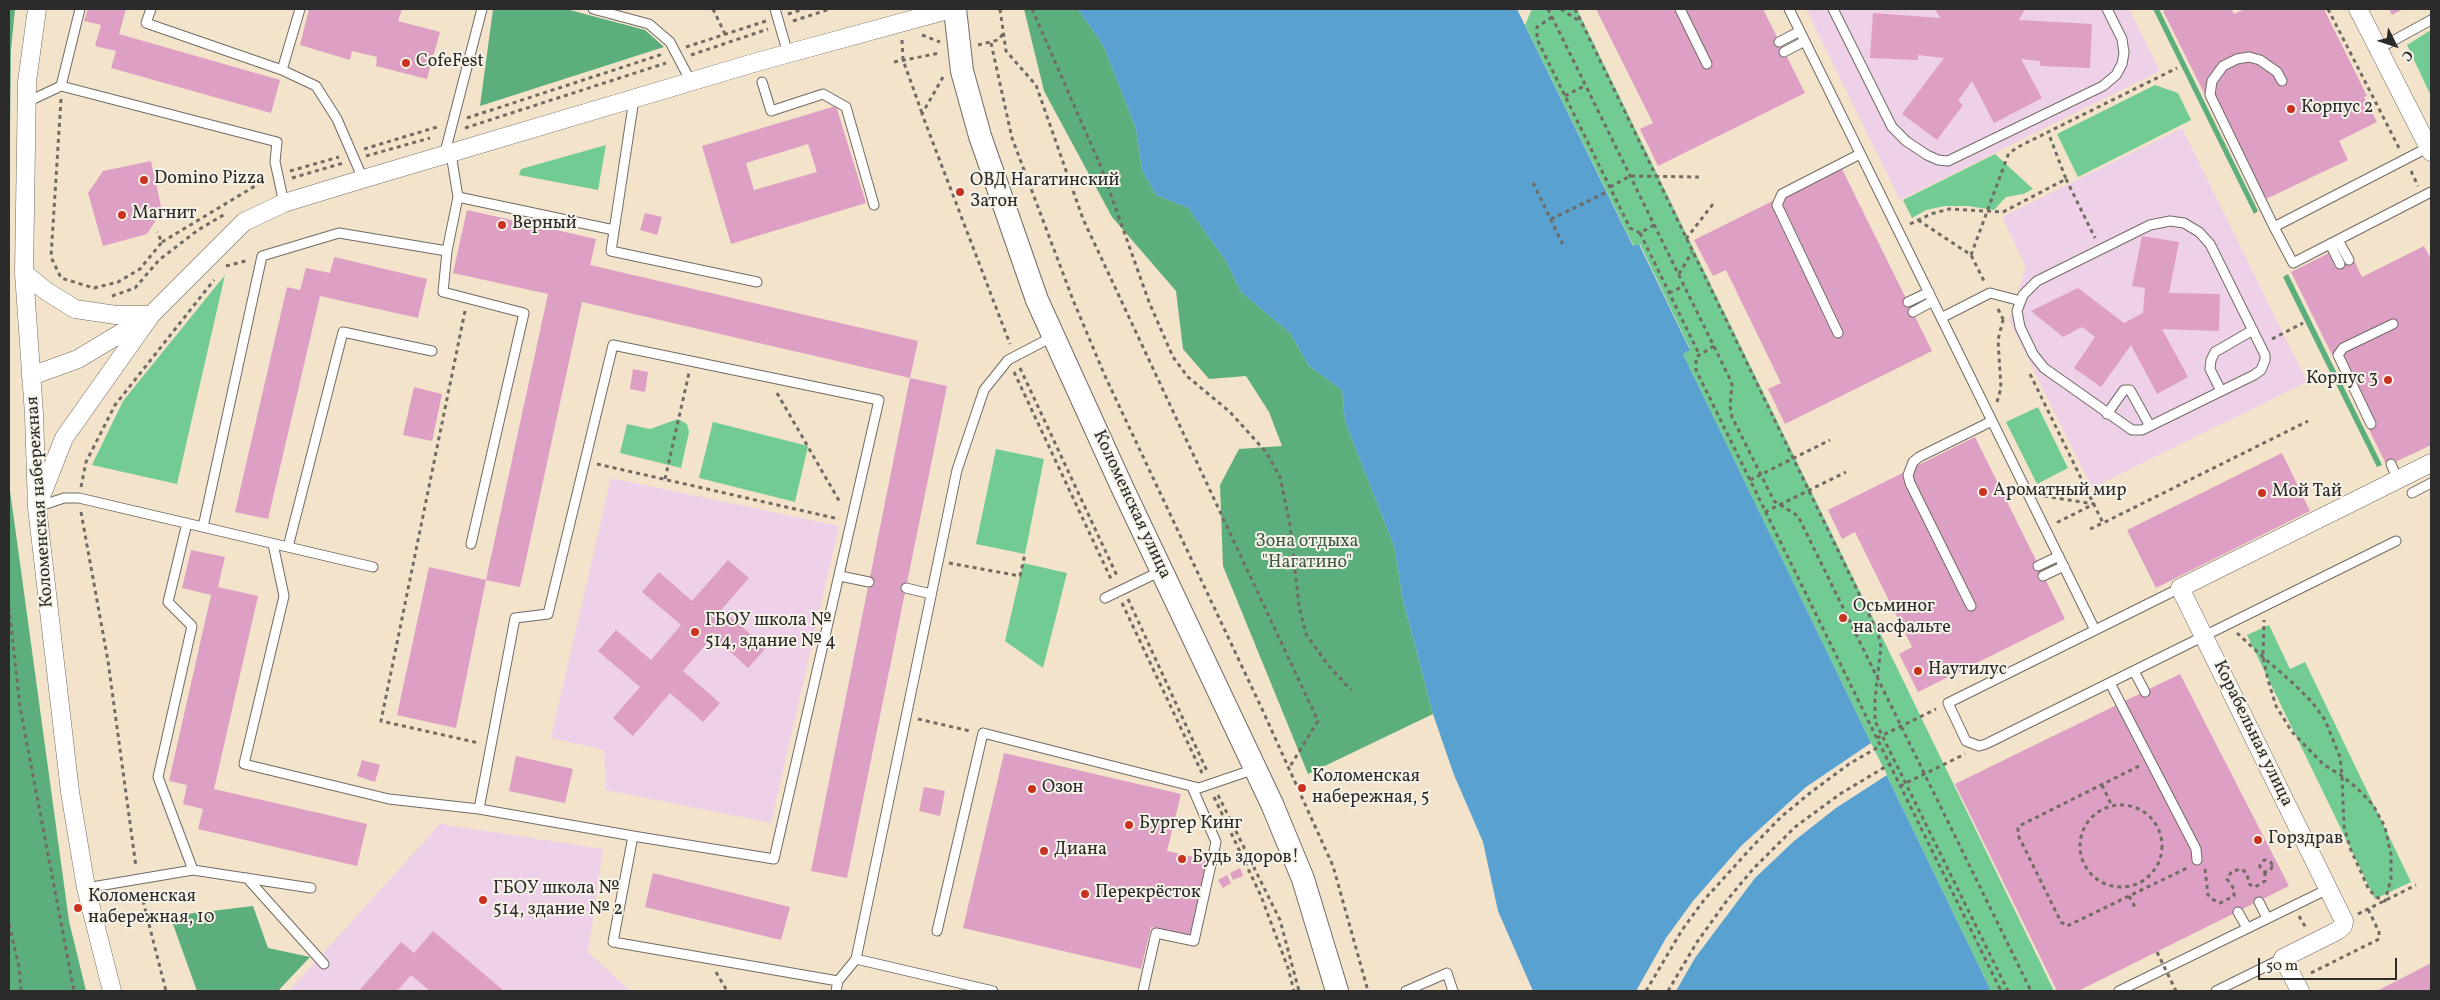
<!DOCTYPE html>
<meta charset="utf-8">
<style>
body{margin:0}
#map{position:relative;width:2440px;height:1000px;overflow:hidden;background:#f3e3cb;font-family:Vollkorn,serif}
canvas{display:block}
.frame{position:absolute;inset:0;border:10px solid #2b2b2b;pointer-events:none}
.north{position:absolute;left:2370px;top:20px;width:50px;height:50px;-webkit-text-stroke:4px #f7f3e8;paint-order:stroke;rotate:131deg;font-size:14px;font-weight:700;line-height:20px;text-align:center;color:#2b2b2b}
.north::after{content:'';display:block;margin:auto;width:18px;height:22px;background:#2b2b2b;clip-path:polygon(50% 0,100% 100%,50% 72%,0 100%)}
.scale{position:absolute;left:2258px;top:958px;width:139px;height:22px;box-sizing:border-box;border:2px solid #2b2b2b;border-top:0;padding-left:6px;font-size:15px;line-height:18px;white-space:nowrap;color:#2b2b2b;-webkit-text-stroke:4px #f7f3e8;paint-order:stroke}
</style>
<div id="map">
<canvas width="2440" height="1000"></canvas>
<div class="frame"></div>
<div class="north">С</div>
<div class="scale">50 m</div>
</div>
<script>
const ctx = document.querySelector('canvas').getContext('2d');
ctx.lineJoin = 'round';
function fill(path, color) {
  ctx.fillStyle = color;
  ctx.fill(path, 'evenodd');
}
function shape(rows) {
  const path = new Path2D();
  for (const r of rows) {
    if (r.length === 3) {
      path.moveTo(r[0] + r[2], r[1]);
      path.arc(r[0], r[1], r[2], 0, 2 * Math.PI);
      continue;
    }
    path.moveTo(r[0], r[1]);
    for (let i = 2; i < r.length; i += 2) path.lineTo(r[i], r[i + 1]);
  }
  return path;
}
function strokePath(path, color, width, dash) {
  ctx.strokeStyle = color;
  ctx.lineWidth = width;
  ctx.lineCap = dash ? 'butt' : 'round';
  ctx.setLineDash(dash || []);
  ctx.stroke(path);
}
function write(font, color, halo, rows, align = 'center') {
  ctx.font = font + ' Vollkorn,serif';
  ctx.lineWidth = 4;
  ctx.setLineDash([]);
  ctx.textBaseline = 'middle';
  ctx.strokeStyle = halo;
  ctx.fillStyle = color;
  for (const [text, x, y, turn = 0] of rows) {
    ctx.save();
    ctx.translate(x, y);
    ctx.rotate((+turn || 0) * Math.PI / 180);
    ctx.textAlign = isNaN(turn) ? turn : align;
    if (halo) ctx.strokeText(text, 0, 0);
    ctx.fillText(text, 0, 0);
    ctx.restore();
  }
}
fill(shape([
 [1806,9,2129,9,2160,71,1900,200],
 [2182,128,2307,382,2092,488,2009,320,2026,267,2002,217],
 [611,478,839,526,771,823,606,790,604,750,551,738],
 [440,824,603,849,588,952,630,991,289,991]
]), '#eed0e8');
fill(shape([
 [1532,9,1577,9,2054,991,1991,991,1683,354,1690,349,1640,244,1634,247,1525,25],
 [2431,30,2431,96,2407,45],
 [2155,85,2178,93,2191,120,2078,177,2057,134],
 [606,145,598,190,519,175,521,169],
 [1995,154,2033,189,2023,194,2006,197,1994,210,1968,206,1945,206,1926,210,1912,218,1903,200],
 [225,275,177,484,92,465,123,401],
 [2038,407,2068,468,2037,484,2006,422],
 [678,419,687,424,689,432,681,468,620,453,627,424,650,429],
 [713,422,808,446,795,502,699,478],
 [996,449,1044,459,1025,554,976,544],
 [1023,563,1067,573,1043,668,1005,641],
 [2269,625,2290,669,2305,662,2411,882,2375,899,2247,635]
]), '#71cb92');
fill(shape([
 [9,9,15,9,11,50,9,216],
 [493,9,566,9,645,30,664,47,480,106],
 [1024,9,1078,9,1104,47,1136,129,1142,170,1156,195,1188,208,1226,261,1241,292,1290,333,1309,366,1342,390,1345,422,1394,546,1403,600,1433,714,1308,774,1223,566,1220,485,1239,449,1282,446,1269,412,1246,376,1209,379,1183,349,1176,291,1112,217,1044,91],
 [2153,9,2159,9,2258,211,2254,214],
 [2288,274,2382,465,2377,467,2283,277],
 [9,483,69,921,86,991,9,991],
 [253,906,268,948,310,957,278,991,197,991,170,916]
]), '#5caf7c');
fill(shape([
 [1078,9,1517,9,1633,246,1639,244,1690,350,1683,354,1991,991,1533,991,1498,911,1483,842,1454,775,1433,714,1403,600,1394,546,1345,422,1342,390,1309,366,1290,333,1241,292,1226,261,1188,208,1156,195,1142,170,1136,129,1104,47]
]), '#59a1d0');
fill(shape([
 [1871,743,1887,775,1836,808,1794,841,1755,878,1695,958,1676,991,1636,991,1666,938,1693,901,1741,846,1806,787]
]), '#f3e3cb');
fill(shape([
 [88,9,126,9,119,34,280,80,271,113,111,68,116,51,95,46,101,25,84,21],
 [309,9,402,9,398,21,440,32,427,79,376,66,377,57,352,51,350,60,300,45],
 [1596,9,1763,9,1805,93,1658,166,1640,129,1653,123],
 [1935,9,2025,9,2019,20,2092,24,2090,68,2040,66,2040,61,2021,59,2042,98,1994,123,1972,81,1958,101,1963,105,1937,140,1902,114,1944,58,1918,55,1918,60,1870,58,1873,13,1940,18],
 [2168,9,2231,9,2234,14,2245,9,2324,9,2367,96,2364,97,2377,122,2339,141,2348,160,2266,199,2260,187,2253,191,2163,11],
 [2389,9,2403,9,2392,15],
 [836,106,866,203,731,244,702,146],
 [808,144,817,172,754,190,746,163],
 [151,161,162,211,147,234,103,246,88,193,103,171],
 [1841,167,1932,351,1785,424,1768,389,1781,383,1726,270,1713,276,1694,240],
 [467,210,596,239,590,265,918,341,910,378,947,386,847,878,811,871,910,378,582,302,520,587,486,580,548,294,453,273],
 [645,213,662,217,657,235,640,230],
 [2142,236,2179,242,2169,293,2220,294,2219,331,2162,329,2188,377,2157,394,2131,345,2101,387,2074,368,2095,337,2082,327,2063,337,2031,311,2078,288,2124,323,2143,313,2145,288,2132,286],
 [2424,246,2431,259,2431,445,2387,466,2291,272,2329,253,2335,267,2353,258,2362,277],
 [334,257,427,279,418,318,320,296,268,519,235,512,287,287,300,290,306,268,330,273],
 [633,369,648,372,645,392,630,389],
 [414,387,442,394,432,441,403,435],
 [1975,437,2065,619,1918,692,1899,654,1912,647,1855,532,1842,539,1828,510],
 [2282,453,2310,511,2156,588,2127,530],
 [191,550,225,557,218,587,258,596,214,789,367,824,357,866,198,829,203,809,183,804,187,785,169,781,211,595,182,588],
 [728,560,749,578,722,609,766,648,748,668,713,636,683,671,720,703,703,722,670,693,633,736,613,718,640,687,598,651,616,630,651,660,681,625,642,592,659,572,692,601],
 [429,567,486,580,456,728,397,715],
 [2180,674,2289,886,2078,991,2057,991,1955,784],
 [1004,753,1181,794,1167,851,1207,860,1190,936,1151,927,1141,969,963,928],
 [516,756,573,769,565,803,509,791],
 [362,760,380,765,375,782,357,776],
 [924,787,945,791,940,816,919,811],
 [1240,868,1243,876,1233,880,1230,873],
 [653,873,790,907,781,940,645,907],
 [1227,875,1231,883,1223,888,1218,880],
 [433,931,504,991,430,991,411,975,397,991,359,991,401,942,414,953],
 [2431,963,2431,991,2377,991]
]), '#de9fc5');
const service = shape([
 [151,9,146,23,282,70,316,86,337,119,363,179],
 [593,9,649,24,670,42,691,82],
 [775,9,788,54],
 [1680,9,1707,64],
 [1789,9,2095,630],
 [1833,9,1892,127,1906,141,1927,155,1938,160,1948,161,2103,86,2116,75,2122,64,2124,53,2122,39,2107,9],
 [1779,42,1800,31],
 [2378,49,2431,20],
 [1784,52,1805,41],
 [282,70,300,9],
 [762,82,771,111,823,94,846,107,874,205],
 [61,86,80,9],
 [634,99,611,251,757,282],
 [27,102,61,86,277,142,275,162,284,203],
 [2429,147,2274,227,2293,263,2431,192],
 [451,154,458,197,447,251,443,292,524,313,471,544],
 [444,156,482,9],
 [458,197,614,230],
 [2170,221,2184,223,2199,232,2210,244,2265,355,2265,360,2261,370,2254,375,2142,430,2132,430,2044,368,2033,354,2020,327,2017,311,2023,295,2037,281,2150,225,2170,221],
 [2274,227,2210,95,2212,81,2223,66,2237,59,2249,57,2260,60,2277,72,2282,81],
 [2338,240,2349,260],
 [2330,244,2340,264],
 [1908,302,1929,292],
 [1913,312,1933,301],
 [1941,318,1990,293,2021,301],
 [1838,333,1777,205,1782,194,1860,154],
 [2221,391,2210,369,2211,360,2215,352,2253,330],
 [2107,414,2124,390,2130,390,2150,426],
 [2371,424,2338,355,2343,348,2393,324],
 [2391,464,2398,480],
 [2412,493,2431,483],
 [37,507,64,498,79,498,373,567],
 [203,527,262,256,339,233,447,251],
 [273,544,284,596,244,764,389,799,479,809,633,836,613,942,838,981],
 [288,547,343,332,432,351],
 [2038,566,2059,556],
 [840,576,869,582],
 [2043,576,2064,566],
 [906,588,931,594],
 [2180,588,1948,703,1966,741,1979,746,1986,744,2396,541],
 [1105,598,1161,571],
 [1971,606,1910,483,1908,475,1913,462,1919,457,1992,421],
 [2134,671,2145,692],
 [2110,683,2196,849,2197,860],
 [479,809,515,618,548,614,613,345,879,400,774,859,633,836],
 [193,870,311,888],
 [247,878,324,964],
 [86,888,193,870,158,777,192,626,168,602,187,523],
 [2259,902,2267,918],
 [2238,912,2247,928],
 [937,931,983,733,1199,788,1255,769],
 [856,959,993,991],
 [836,991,838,981,856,959,957,470,984,390,1008,360,1052,337],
 [1143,991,1156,933,1194,941,1216,842,1192,787],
 [1406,991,1447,973,1453,991],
 [2119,991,2328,889],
 [2216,991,2283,958]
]);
const minor = shape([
 [37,9,27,82,24,273,34,414,37,507,70,792,86,888,112,991],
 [2358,9,2431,152],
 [24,273,46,291,75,309,116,315,151,315],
 [31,376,78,359,146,318],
 [37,507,64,438,151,315,244,222,284,203,363,179,757,62,951,9],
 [2300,991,2283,958,2337,931,2343,926,2344,921,2180,588,2431,463]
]);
const tertiary = shape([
 [955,9,962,71,980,136,1037,300,1122,487,1272,804,1303,879,1337,991]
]);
strokePath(service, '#716b63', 11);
strokePath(minor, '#716b63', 19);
strokePath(tertiary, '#716b63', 24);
strokePath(shape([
 [713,9,725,34],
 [1000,9,1006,51,1036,85,1083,219,1318,721,1289,768],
 [1032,9,1101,167,1149,302,1173,357,1188,377,1230,412,1266,452,1280,477,1290,525,1299,606,1306,634,1328,665,1351,690],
 [1548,9,1729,377,1732,385,1730,406,1732,417,1774,501,1798,516,2031,991],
 [1561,9,1579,21],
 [1575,9,1878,633,1881,647,1875,699,1875,721,2008,991],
 [2328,9,2399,148],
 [788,14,804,9],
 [1552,17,1537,27,1537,39,1630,228,1640,233,1654,225],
 [793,21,830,9],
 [922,35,940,42],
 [902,40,903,60,922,113],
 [991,43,1012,138,1073,300,1105,376,1262,709,1333,866,1368,991],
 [978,45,998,40,1003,34],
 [686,47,766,21],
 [691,55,768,29],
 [894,62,940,53],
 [943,77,922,114,1010,344],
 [1565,96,1586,85],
 [61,99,51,257,61,278,94,288,118,282,140,269,162,242,157,232],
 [467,118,663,54],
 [465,128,666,63],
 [364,149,437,127],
 [366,156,430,138],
 [290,171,339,157],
 [2411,171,2418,186],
 [292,178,343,163],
 [2066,179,2095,238],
 [1533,183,1563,245],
 [1610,187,1630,176,1699,177],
 [1551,219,1607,192],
 [1918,220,1971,255,1985,283],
 [1910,224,1931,214,1949,209,2003,212,2066,179,2048,132,2177,68],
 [1640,233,1699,354],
 [1686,239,1713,204],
 [162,242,265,180],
 [1971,255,2008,155,2016,148,2048,132],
 [226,266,249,260],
 [1679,274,1692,252],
 [1669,293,1684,286],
 [112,296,135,288,159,260,198,230,225,214],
 [1998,309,2004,321],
 [465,311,381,721,479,743],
 [2272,339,2303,323],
 [1714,346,1696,357,1696,370,2001,991],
 [1020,368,1118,578],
 [1014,372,1112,581],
 [2030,374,2103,523,2308,421],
 [777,393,841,504],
 [1997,402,2001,388,1998,340,2003,320],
 [597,464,839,519],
 [665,479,689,373],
 [1750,480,1830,440],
 [81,487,86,462,115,405,214,280],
 [2044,496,2094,504,2056,523],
 [81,512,108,661,136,867],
 [1765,512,1846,472],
 [2090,529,2103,523],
 [949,563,1020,576,1025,554],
 [1128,599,1207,771],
 [1122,603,1202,773],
 [9,607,20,707,74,991],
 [2237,633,2263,657,2295,685,2312,702,2325,720,2340,757,2342,776,2344,826,2350,848,2369,890,2378,898,2385,901,2391,879,2391,855,2385,827,2373,805,2357,788,2342,776,2323,764,2292,732,2276,706,2268,680,2263,657,2264,620],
 [918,719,970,731],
 [1877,738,1936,709],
 [2139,766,2021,825,2018,828,2018,835,2061,922,2067,926,2187,868],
 [2102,785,2112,806],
 [1900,786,1965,754],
 [1218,795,1280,920,1299,991],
 [1214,797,1261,896,1288,968,1294,991],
 [2121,846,41],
 [2266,866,6],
 [2205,869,2208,895,2212,899,2220,903,2234,896,2234,889,2227,879,2232,871,2242,869,2247,874,2249,884,2255,887,2265,881,2265,872],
 [141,893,166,991],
 [2129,896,2136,909],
 [2358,914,2416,885],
 [2299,916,2306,928],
 [9,924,19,967,21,991],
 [716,972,727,991],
 [2311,973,2379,939,2379,932,2368,909],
 [1646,991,1682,930,1704,900,1752,847,1781,817,1810,793,1849,764,1880,746],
 [1668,991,1697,942,1728,899,1753,869,1795,827,1840,794,1895,761]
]), '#716b63', 3, [4, 4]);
strokePath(service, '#fff', 9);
strokePath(minor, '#fff', 18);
strokePath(tertiary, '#fff', 22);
strokePath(shape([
 [2157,952,2176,991]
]), '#716b63', 3, [4, 4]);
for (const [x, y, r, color] of [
 [406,63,5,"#c8321e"],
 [2291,109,5,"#c8321e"],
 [144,180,5,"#c8321e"],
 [960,192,5,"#c8321e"],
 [122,215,5,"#c8321e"],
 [502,225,5,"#c8321e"],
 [2388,380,5,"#c8321e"],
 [1983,492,5,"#c8321e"],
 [2262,493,5,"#c8321e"],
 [1843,618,5,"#c8321e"],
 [695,632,5,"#c8321e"],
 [1918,671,5,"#c8321e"],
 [1302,788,5,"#c8321e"],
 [1032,789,5,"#c8321e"],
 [1129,825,5,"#c8321e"],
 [2258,840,5,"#c8321e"],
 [1044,851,5,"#c8321e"],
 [1182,859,5,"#c8321e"],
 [1085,894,5,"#c8321e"],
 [483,900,5,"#c8321e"],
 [78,908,5,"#c8321e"]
]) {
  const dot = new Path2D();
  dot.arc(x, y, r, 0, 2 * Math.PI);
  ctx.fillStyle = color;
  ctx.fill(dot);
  strokePath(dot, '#f7f3e8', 2);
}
write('18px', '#2b2b2b', '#f7f3e8', [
 ["CofeFest",416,63],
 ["Корпус 2",2301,109],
 ["Domino Pizza",154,180],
 ["ОВД Нагатинский",970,182],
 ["Затон",970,203],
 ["Магнит",132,215],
 ["Верный",512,225],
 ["Корпус 3",2378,380,"right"],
 ["Ароматный мир",1993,492],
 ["Мой Тай",2272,493],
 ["Осьминог",1853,608],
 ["на асфальте",1853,629],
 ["ГБОУ школа №",705,622],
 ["514, здание № 4",705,643],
 ["Наутилус",1928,671],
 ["Коломенская",1312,778],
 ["набережная, 5",1312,799],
 ["Озон",1042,789],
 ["Бургер Кинг",1139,825],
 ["Горздрав",2268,840],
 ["Диана",1054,851],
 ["Будь здоров!",1192,859],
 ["ГБОУ школа №",493,890],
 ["514, здание № 2",493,911],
 ["Перекрёсток",1095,894],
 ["Коломенская",88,898],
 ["набережная, 10",88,919]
], 'left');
write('18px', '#2b2b2b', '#f7f3e8', [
 ["Коломенская набережная",41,502,-94],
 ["Коломенская улица",1131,505,65],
 ["Корабельная улица",2252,734,64]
]);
write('18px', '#405b4a', '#f7f3e8', [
 ["Зона отдыха",1307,543],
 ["\"Нагатино\"",1307,564]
]);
</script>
